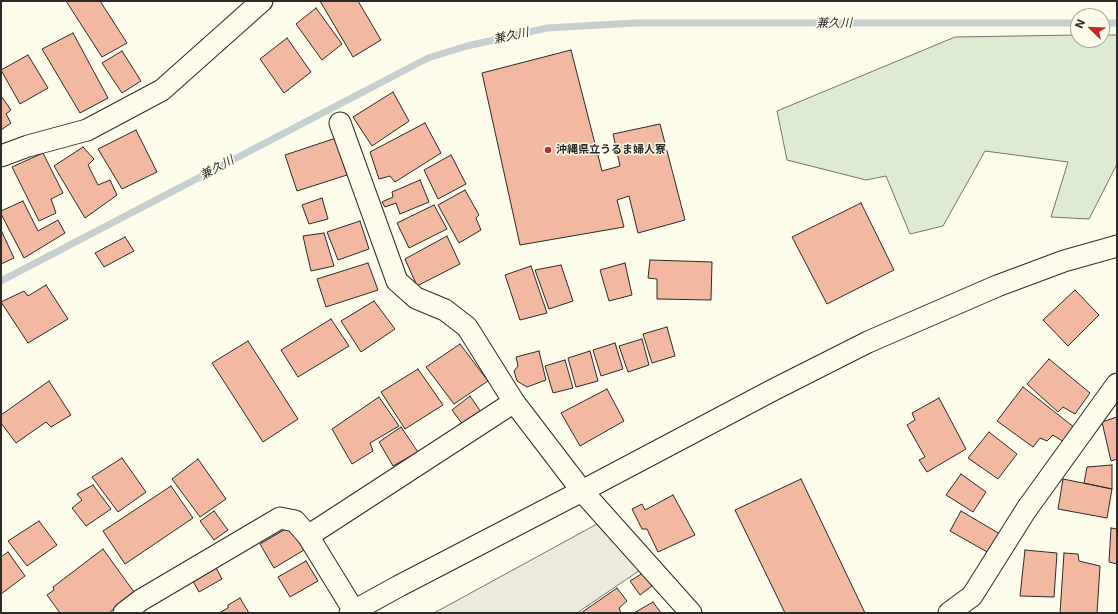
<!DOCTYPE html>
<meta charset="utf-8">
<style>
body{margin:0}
#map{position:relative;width:1118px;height:614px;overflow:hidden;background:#fdfbea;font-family:Inter,sans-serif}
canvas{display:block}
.frame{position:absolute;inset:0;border:2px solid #2b2b2b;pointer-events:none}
.north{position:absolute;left:1070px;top:8px;width:40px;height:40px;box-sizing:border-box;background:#fdfbea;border:1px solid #a9a89e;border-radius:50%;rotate:293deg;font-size:11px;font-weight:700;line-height:16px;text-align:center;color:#2b2b2b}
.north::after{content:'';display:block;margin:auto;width:14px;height:18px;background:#c62828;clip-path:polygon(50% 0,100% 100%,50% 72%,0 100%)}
</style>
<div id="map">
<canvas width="1118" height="614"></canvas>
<div class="frame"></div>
<div class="north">N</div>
</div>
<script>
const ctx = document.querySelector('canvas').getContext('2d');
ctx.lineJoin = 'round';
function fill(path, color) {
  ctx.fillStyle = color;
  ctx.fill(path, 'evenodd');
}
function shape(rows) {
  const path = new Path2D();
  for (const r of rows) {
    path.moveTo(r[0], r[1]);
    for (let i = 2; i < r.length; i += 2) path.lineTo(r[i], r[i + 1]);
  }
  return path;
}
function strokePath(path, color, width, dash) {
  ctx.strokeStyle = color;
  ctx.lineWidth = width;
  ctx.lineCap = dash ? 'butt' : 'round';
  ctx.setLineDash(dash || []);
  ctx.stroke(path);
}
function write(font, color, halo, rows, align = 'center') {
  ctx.font = font + ' Inter,"Noto Sans JP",sans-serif';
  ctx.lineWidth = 3;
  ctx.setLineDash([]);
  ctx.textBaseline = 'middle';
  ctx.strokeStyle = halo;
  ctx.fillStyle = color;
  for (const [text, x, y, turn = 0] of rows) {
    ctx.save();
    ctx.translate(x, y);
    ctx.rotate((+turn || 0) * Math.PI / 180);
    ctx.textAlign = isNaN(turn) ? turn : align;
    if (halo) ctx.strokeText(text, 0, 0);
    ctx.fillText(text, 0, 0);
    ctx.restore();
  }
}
const green = shape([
 [1078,35,1078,40,1102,40,1102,35,1117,35,1117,164,1089,219,1051,217,1068,162,985,151,943,226,910,234,886,176,866,180,787,160,777,111,955,37,1078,35]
]);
fill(green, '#deebd1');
strokePath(green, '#74746e', 1);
const parking = shape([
 [597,524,640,570,577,613,434,613,597,524]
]);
fill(parking, '#eceadb');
strokePath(parking, '#74746e', 1);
strokePath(shape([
 [1102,23,1117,23],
 [1,281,428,58,467,46,547,28,635,23,1078,23]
]), '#c7d0d0', 7);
const building = shape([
 [66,1,100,1,127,43,102,57,66,1],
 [320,1,358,1,381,40,353,57,320,1],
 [316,8,342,44,322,60,296,24,316,8],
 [73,33,108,98,80,113,42,49,73,33],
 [287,38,311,72,284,93,260,59,287,38],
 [571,50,602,171,620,166,613,134,660,124,685,220,638,233,629,196,617,200,624,227,520,245,482,73,571,50],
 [122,51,141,81,122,93,102,63,122,51],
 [28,55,48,88,20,104,1,70,28,55],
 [393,92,409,121,372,146,353,117,393,92],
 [1,96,11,110,6,114,11,123,1,130,1,96],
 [425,123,441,153,395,182,390,176,379,179,370,152,425,123],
 [136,130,157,172,122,189,98,149,136,130],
 [336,138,347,175,297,191,285,155,336,138],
 [83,147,94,159,88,165,98,185,110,180,117,195,85,218,54,166,83,147],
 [43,153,63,193,51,199,56,213,39,221,12,167,43,153],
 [451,155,466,184,438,199,424,170,451,155],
 [420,180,429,202,400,214,396,203,385,207,382,202,393,197,392,192,420,180],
 [465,190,479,215,476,218,481,230,459,243,438,205,465,190],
 [322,198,328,219,309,224,302,205,322,198],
 [23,201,38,231,58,220,65,233,24,258,1,214,1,211,23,201],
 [861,203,894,270,827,304,792,237,861,203],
 [434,205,447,229,409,248,397,223,434,205],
 [360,221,369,249,338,260,327,232,360,221],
 [1,230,14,258,1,264,1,230],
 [324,233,334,266,311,271,303,236,324,233],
 [447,236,460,264,417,286,405,259,447,236],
 [125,237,134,251,104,267,95,253,125,237],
 [650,260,712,262,711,300,657,299,657,279,648,278,650,260],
 [368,263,378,290,326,307,317,279,368,263],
 [625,263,632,295,609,301,600,270,625,263],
 [561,265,573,301,549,309,535,270,561,265],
 [531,266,547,313,520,320,505,275,531,266],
 [46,285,68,319,28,343,1,302,24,291,28,296,46,285],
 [1075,290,1099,315,1068,346,1043,320,1075,290],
 [374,301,395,329,361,352,341,321,374,301],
 [331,319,349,346,298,377,281,350,331,319],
 [667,327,675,356,652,363,643,334,667,327],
 [642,339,649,365,628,372,619,346,642,339],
 [248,341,298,419,263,442,212,363,248,341],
 [615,343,623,369,601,376,593,350,615,343],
 [460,344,488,381,454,404,426,367,460,344],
 [539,351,546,380,527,387,517,381,514,371,518,366,516,357,539,351],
 [590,351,598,381,576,387,568,358,590,351],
 [1049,359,1090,393,1075,414,1063,407,1058,412,1027,384,1049,359],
 [565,360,573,388,553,393,545,366,565,360],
 [418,369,443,405,405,429,381,392,418,369],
 [49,381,71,415,51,427,46,422,16,443,1,423,1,415,49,381],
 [1023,387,1075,428,1064,442,1053,435,1047,441,1040,438,1033,447,997,421,1023,387],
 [607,389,624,421,580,446,561,413,607,389],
 [470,396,481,412,463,425,452,410,470,396],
 [379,397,399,426,370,443,373,451,352,464,332,429,379,397],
 [939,398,966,449,927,472,919,460,925,457,907,425,915,420,912,413,939,398],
 [1117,417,1117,459,1111,461,1102,422,1117,417],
 [401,427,418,452,393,466,379,442,401,427],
 [989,432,1017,454,998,479,968,458,989,432],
 [122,458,146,492,118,512,92,477,122,458],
 [198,459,226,499,200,517,172,479,198,459],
 [1112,465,1112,489,1084,483,1087,467,1112,465],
 [961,474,986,492,973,512,946,495,961,474],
 [801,479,865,613,785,613,735,510,801,479],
 [1063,479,1112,489,1107,518,1058,509,1063,479],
 [93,485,111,509,86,526,72,508,82,500,77,494,93,485],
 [171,486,193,518,125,564,103,531,171,486],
 [673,495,695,535,658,552,647,529,642,529,632,509,642,504,645,510,673,495],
 [214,511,228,530,214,540,200,521,214,511],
 [961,511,1000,534,989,553,950,531,961,511],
 [39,521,57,545,27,566,8,541,39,521],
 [289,527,304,550,274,568,260,544,289,527],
 [1111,528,1117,529,1117,564,1109,562,1111,528],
 [103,549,134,592,109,613,60,613,47,595,54,590,53,587,103,549],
 [1025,550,1057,553,1054,597,1020,596,1025,550],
 [8,552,25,576,1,594,1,557,8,552],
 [1064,553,1078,554,1079,561,1100,566,1097,613,1060,613,1064,553],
 [212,560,222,579,199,592,189,574,212,560],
 [306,561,318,581,290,597,278,577,306,561],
 [643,573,652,586,640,595,630,581,643,573],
 [617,588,627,601,619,608,621,613,581,613,617,588],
 [240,598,249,613,219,613,228,608,228,605,240,598],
 [653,602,661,613,634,613,653,602]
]);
fill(building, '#f2b8a0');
strokePath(building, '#2b2b2b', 1);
const minor = shape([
 [340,123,397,281,416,298,445,310,467,327,514,402,582,491,691,613],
 [1,156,28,146,87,130,162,90,262,1],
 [308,536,514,402],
 [124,613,141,600,280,518,295,521,308,536,354,611],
 [350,613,399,586,582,491,773,390,868,342,997,286,1064,261,1117,246],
 [949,613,972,596,1026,510,1117,384]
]);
strokePath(minor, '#2b2b2b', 23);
strokePath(minor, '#fdfbea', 21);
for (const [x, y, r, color] of [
 [548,150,4,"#c62828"]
]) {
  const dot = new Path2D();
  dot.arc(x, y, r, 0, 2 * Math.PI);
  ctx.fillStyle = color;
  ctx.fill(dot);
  strokePath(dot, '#fdfbea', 1.5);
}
write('bold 11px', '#2b2b2b', '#fdfbea', [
 ["沖縄県立うるま婦人寮",556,150]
], 'left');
write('italic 12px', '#2b2b2b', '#fdfbea', [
 ["兼久川",834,23],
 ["兼久川",511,36,-12],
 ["兼久川",217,168,-28]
]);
</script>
